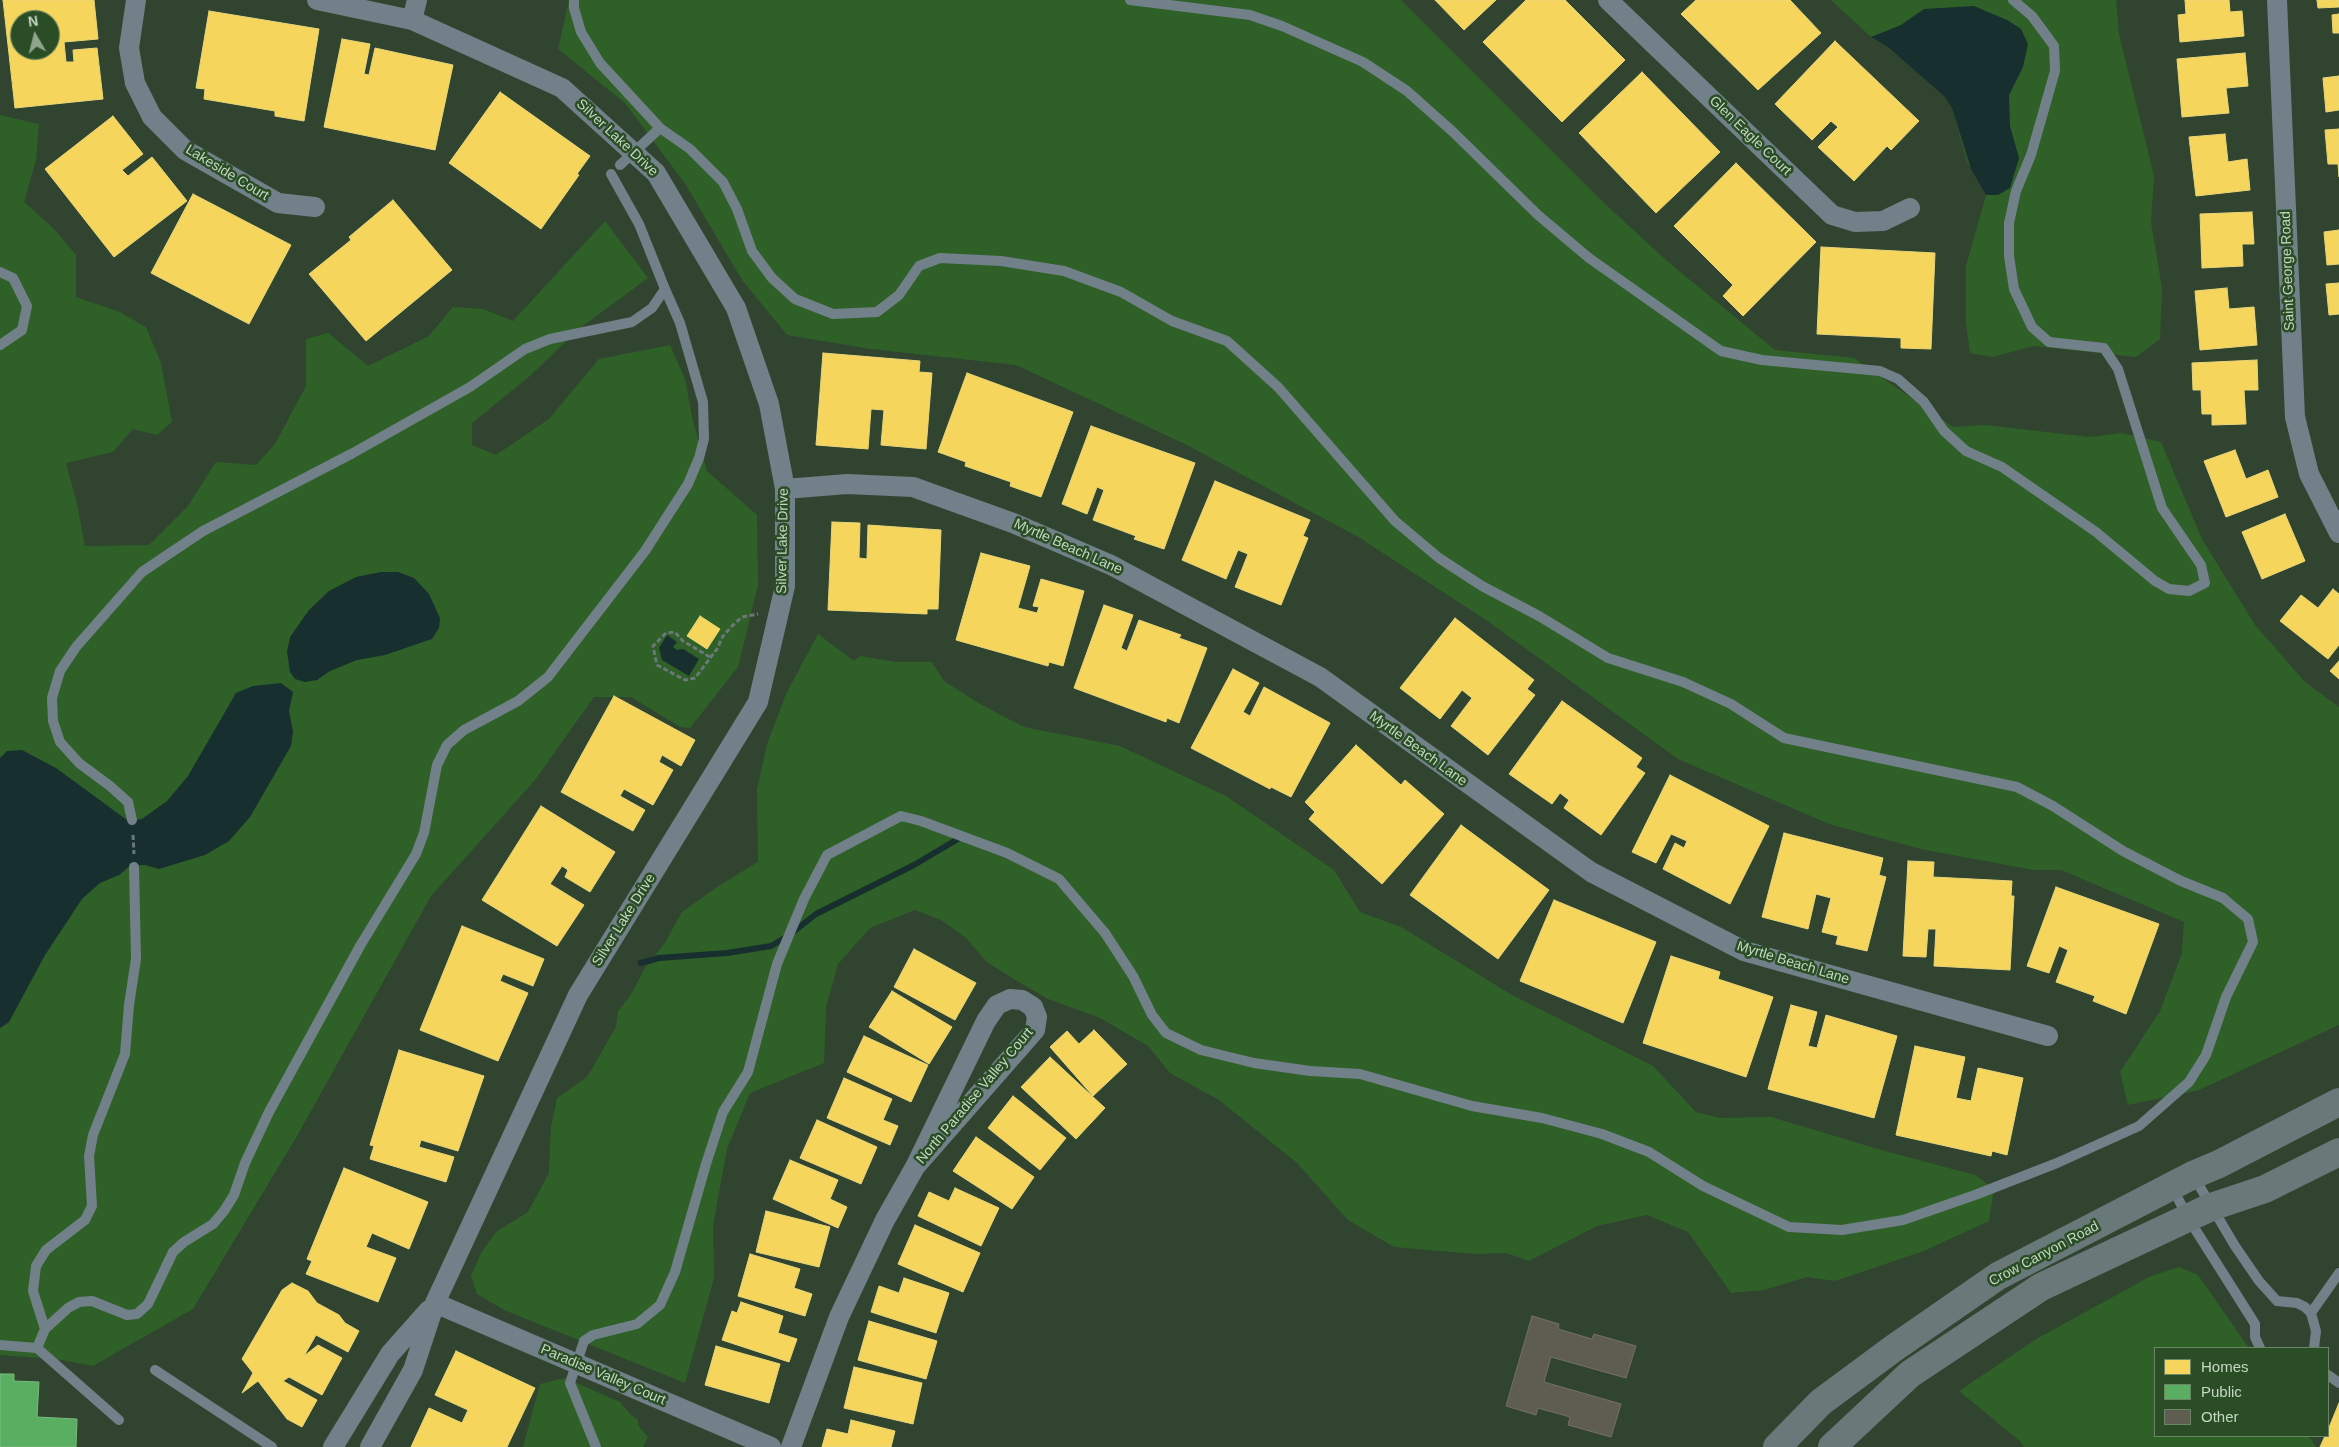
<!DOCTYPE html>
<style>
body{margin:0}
#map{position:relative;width:2339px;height:1447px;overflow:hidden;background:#31442f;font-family:Arial,sans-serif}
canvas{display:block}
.legend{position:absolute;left:2154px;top:1347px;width:175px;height:90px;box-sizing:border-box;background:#2a4d26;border:1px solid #688564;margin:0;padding:6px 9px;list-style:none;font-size:15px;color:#c4d8c1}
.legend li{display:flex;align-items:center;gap:10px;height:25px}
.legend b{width:25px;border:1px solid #688564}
.north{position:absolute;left:10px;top:10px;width:50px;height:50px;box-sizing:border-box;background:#2a4d26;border:1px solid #688564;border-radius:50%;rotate:352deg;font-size:14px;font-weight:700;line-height:20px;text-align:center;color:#c4d8c1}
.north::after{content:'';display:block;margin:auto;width:18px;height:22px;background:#91a48e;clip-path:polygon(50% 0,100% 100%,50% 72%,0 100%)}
</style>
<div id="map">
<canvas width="2339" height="1447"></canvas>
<ul class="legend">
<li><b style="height:14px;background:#f6d55c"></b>Homes</li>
<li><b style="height:14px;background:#5aae61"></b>Public</li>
<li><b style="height:14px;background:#5f5c52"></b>Other</li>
</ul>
<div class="north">N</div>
</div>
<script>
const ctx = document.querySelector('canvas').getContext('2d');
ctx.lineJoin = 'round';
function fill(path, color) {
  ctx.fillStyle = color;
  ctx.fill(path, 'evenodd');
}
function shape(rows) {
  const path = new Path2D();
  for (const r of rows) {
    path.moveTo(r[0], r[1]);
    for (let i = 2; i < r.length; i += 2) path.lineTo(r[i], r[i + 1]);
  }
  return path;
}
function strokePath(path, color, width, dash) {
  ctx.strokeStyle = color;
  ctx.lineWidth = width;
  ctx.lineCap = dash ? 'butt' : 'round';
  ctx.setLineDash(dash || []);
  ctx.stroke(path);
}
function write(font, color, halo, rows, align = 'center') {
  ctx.font = font + ' Arial,sans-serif';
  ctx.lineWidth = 5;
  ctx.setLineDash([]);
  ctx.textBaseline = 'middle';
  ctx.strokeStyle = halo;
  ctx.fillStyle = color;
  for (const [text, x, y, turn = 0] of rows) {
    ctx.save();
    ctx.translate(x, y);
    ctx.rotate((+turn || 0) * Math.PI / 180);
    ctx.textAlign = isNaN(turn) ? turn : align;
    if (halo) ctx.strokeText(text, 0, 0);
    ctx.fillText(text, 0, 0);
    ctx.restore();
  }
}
fill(shape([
 [569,0,1401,0,1605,204,1667,261,1775,350,1854,358,1953,427,1985,425,2090,437,2121,433,2161,442,2202,539,2255,625,2305,682,2339,707,2339,1025,2199,1090,2128,1105,2120,1072,2160,1011,2182,953,2184,922,2061,870,2033,870,1921,849,1829,824,1678,759,1489,622,1360,538,1187,445,1016,365,871,349,787,335,742,280,686,185,625,103,558,49],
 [1831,0,2116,0,2119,34,2154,176,2151,222,2162,288,2160,339,2136,357,2034,346,1992,357,1970,353,1966,323,1966,266,1986,195,1967,161,1952,108,1944,96,1904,60,1888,47,1871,37],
 [0,115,39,124,36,160,24,202,53,228,76,255,76,297,120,312,146,327,161,363,172,422,157,435,133,429,113,452,66,463,77,504,85,546,149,545,188,506,216,462,256,465,275,444,306,386,306,339,328,333,368,366,429,336,453,307,483,309,513,321,605,221,648,278,579,329,530,376,472,423,472,445,496,455,549,419,599,359,670,345,685,379,692,417,707,471,757,515,758,585,738,667,690,728,680,727,631,697,594,697,535,780,431,896,297,1136,193,1309,93,1366,56,1359,0,1355],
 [818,634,854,661,860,656,895,662,932,662,944,681,980,704,1024,727,1120,746,1226,796,1334,870,1360,912,1401,927,1512,995,1653,1066,1696,1112,1720,1118,1771,1117,1885,1151,1975,1175,1994,1189,1989,1221,1924,1251,1835,1281,1807,1277,1764,1290,1731,1293,1688,1232,1647,1215,1597,1226,1529,1261,1506,1253,1476,1254,1394,1247,1348,1220,1297,1163,1219,1100,1170,1073,1148,1046,1100,1018,1048,999,1019,982,988,963,966,938,941,920,915,910,870,928,838,964,826,1007,824,1063,750,1093,727,1149,713,1226,714,1278,685,1383,504,1310,477,1294,471,1276,481,1253,496,1232,528,1212,549,1173,551,1127,557,1098,587,1077,616,1027,618,1011,630,996,645,968,664,944,682,912,717,887,758,862,757,789,767,744,786,694],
 [2179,1267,2198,1275,2249,1348,2155,1348,2155,1436,2308,1436,2316,1447,2024,1447,2021,1442,1959,1391,2038,1338,2151,1276],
 [565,1378,620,1402,631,1415,638,1420,638,1425,648,1437,643,1447,523,1447,540,1384]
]), '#2e6028');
fill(shape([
 [1974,6,2007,20,2021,29,2028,44,2023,67,2009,95,2010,126,2019,158,2010,188,1998,195,1986,195,1971,169,1952,108,1944,96,1888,47,1871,37,1901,25,1924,9],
 [381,572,398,572,414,578,429,594,440,618,439,628,432,639,385,655,357,660,330,671,317,680,305,682,295,679,290,672,287,652,290,637,309,610,329,591,356,577],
 [667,635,677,642,673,647,677,650,683,649,699,659,689,676,662,660,659,648],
 [281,683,293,692,289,711,293,731,291,746,250,817,229,841,205,855,159,869,145,865,130,866,119,875,100,883,82,899,45,955,9,1022,0,1028,0,758,7,751,22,750,56,768,127,820,136,820,142,819,167,801,188,776,236,693,253,686]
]), '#172f2f');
const homes = shape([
 [3,0,94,0,98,39,64,42,66,62,74,62,73,50,97,48,103,99,15,108,3,0],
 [20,20,50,20,50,50,20,50,20,20],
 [1435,0,1496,0,1464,30,1435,0],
 [1526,0,1565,0,1625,60,1562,122,1483,42,1526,0],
 [1696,0,1790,0,1821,33,1758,90,1681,14,1696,0],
 [2185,0,2229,0,2230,12,2242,11,2244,36,2180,42,2178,15,2186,14,2185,0],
 [2317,0,2339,0,2339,7,2318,8,2317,0],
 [209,11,319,29,304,121,275,116,275,111,204,99,205,89,196,88,209,11],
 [2339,14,2339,33,2333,33,2332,15,2339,14],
 [342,39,370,44,364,74,369,75,375,48,453,65,435,150,324,127,342,39],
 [1835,41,1919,121,1891,150,1887,146,1854,181,1818,147,1838,127,1831,121,1812,140,1775,104,1835,41],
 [2245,53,2248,86,2226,88,2229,113,2182,117,2177,59,2245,53],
 [1642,72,1720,152,1656,213,1579,133,1642,72],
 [2339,76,2339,110,2326,112,2323,78,2339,76],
 [500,92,590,156,577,174,579,175,541,229,449,163,500,92],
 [113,116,143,154,122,170,128,176,152,157,187,201,114,257,45,169,113,116],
 [2339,129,2339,177,2338,164,2328,164,2325,130,2339,129],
 [2225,134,2228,162,2247,159,2250,190,2196,196,2189,137,2225,134],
 [1736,163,1816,242,1743,316,1723,296,1733,285,1674,226,1736,163],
 [193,194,291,245,249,324,151,273,193,194],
 [393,200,452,270,366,341,309,274,351,240,349,237,393,200],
 [2252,212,2254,244,2242,244,2243,266,2202,268,2200,214,2252,212],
 [2339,230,2339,264,2327,265,2324,232,2339,230],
 [1821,247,1935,253,1931,349,1901,348,1901,338,1817,334,1821,247],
 [2339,283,2339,314,2329,315,2326,284,2339,283],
 [2227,288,2229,309,2254,307,2257,345,2200,350,2195,291,2227,288],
 [823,353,920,361,919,372,932,373,926,449,881,445,884,410,871,409,868,449,816,445,823,353],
 [2257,360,2258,390,2244,390,2246,424,2212,425,2212,414,2202,414,2201,390,2193,390,2192,363,2257,360],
 [967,373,1073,412,1041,497,1010,486,1011,482,965,466,966,462,938,452,967,373],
 [1091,426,1195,463,1164,549,1134,539,1136,536,1093,520,1104,490,1097,487,1087,514,1062,504,1091,426],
 [2235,450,2246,479,2268,470,2278,497,2226,517,2204,461,2235,450],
 [1215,481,1310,520,1303,536,1308,538,1281,605,1235,587,1248,554,1238,550,1226,579,1182,560,1215,481],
 [2285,514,2305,561,2262,579,2242,532,2285,514],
 [832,522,860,523,859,558,867,559,868,525,941,530,938,609,927,609,927,614,828,610,832,522],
 [981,553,1030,566,1018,608,1037,613,1039,607,1033,606,1041,579,1084,591,1063,666,1049,662,1048,666,956,640,981,553],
 [2333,589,2339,594,2339,645,2328,659,2280,621,2301,595,2318,608,2333,589],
 [1104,605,1133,615,1121,648,1127,651,1139,620,1181,635,1179,638,1207,648,1179,723,1167,718,1166,722,1074,688,1104,605],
 [700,616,720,629,707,649,687,636,700,616],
 [1455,618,1534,680,1527,689,1535,695,1488,755,1451,726,1472,698,1462,690,1440,719,1400,688,1455,618],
 [2339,661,2339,679,2330,671,2339,661],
 [1233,669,1259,683,1243,712,1250,716,1264,687,1330,723,1291,797,1271,787,1270,789,1191,748,1233,669],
 [614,696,695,740,681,766,662,755,659,762,673,770,653,805,624,789,620,796,645,810,633,831,561,792,614,696],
 [1562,701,1642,758,1636,767,1645,773,1601,835,1564,808,1569,800,1560,793,1552,804,1509,774,1562,701],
 [1356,745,1401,785,1405,780,1444,814,1382,884,1309,819,1315,812,1305,802,1356,745],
 [1670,775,1769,826,1730,904,1663,869,1675,843,1684,848,1687,841,1671,834,1656,863,1632,852,1670,775],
 [541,806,615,852,590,892,565,877,568,870,562,866,550,884,584,905,557,946,482,900,541,806],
 [1461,825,1549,890,1498,959,1410,895,1461,825],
 [1784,833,1883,858,1879,875,1886,877,1867,951,1836,944,1838,936,1822,932,1831,898,1816,894,1808,929,1762,917,1784,833],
 [1908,861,1934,862,1933,877,2012,881,2011,896,2014,896,2010,970,1934,966,1936,929,1928,929,1926,957,1903,956,1908,861],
 [2056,887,2159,924,2126,1014,2093,1001,2095,996,2056,982,2068,950,2059,946,2049,973,2027,966,2056,887],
 [1554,900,1656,942,1623,1023,1520,981,1554,900],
 [462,926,544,959,533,986,503,974,500,981,528,993,498,1061,420,1030,462,926],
 [914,949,976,983,955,1020,894,987,914,949],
 [1671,956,1720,972,1718,979,1773,997,1746,1077,1643,1043,1671,956],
 [892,991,952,1027,929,1064,869,1027,892,991],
 [1791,1005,1817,1012,1808,1046,1817,1048,1826,1015,1897,1036,1874,1118,1768,1089,1791,1005],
 [1094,1030,1127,1064,1093,1096,1050,1047,1067,1031,1079,1044,1094,1030],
 [864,1036,928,1065,911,1102,847,1072,864,1036],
 [1915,1046,1965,1057,1956,1098,1971,1101,1978,1068,2023,1078,2007,1155,1992,1151,1991,1156,1896,1135,1915,1046],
 [399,1050,484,1076,458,1151,421,1140,419,1147,454,1157,446,1182,370,1159,374,1146,370,1145,399,1050],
 [1050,1057,1105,1108,1076,1139,1021,1087,1050,1057],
 [844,1078,892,1099,883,1120,898,1126,890,1145,827,1118,844,1078],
 [1013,1096,1066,1138,1040,1170,988,1128,1013,1096],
 [817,1120,877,1147,861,1184,800,1158,817,1120],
 [976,1137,1034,1177,1012,1209,953,1171,976,1137],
 [790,1160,838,1180,830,1199,847,1207,838,1228,773,1199,790,1160],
 [344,1168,428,1202,409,1249,372,1233,366,1247,396,1258,378,1302,306,1274,312,1261,307,1259,344,1168],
 [955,1188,999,1208,981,1246,918,1216,929,1192,949,1201,955,1188],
 [766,1211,830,1227,819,1267,756,1252,766,1211],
 [915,1225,980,1253,963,1292,898,1264,915,1225],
 [750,1254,800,1269,794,1288,812,1294,805,1316,738,1296,750,1254],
 [904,1278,949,1293,936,1333,871,1312,879,1286,899,1293,904,1278],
 [292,1283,308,1291,317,1303,339,1315,345,1323,359,1331,348,1352,316,1335,304,1356,318,1345,342,1358,322,1395,289,1377,283,1381,317,1400,302,1427,287,1419,258,1381,242,1393,253,1373,242,1359,282,1290,292,1283],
 [741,1302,783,1316,778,1333,797,1339,789,1362,722,1340,732,1311,737,1313,741,1302],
 [869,1321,937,1341,926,1379,858,1360,869,1321],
 [716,1346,780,1364,769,1403,705,1385,716,1346],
 [456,1351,535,1388,507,1447,411,1447,429,1408,462,1423,468,1410,435,1395,456,1351],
 [854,1367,922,1383,913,1424,844,1408,854,1367],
 [2339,1403,2339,1447,2320,1447,2325,1436,2328,1436,2328,1430,2339,1403],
 [851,1420,895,1431,891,1447,822,1447,827,1429,848,1434,851,1420]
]);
fill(homes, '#f6d55c');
strokePath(homes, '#e7d67a', 1);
const public = shape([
 [0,1374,14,1374,14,1381,39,1382,37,1417,77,1419,76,1447,0,1447,0,1374]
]);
fill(public, '#5aae61');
strokePath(public, '#7abb7e', 1);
strokePath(shape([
 [641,963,659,958,727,953,771,946,788,936,816,914,914,865,963,836]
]), '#172f2f', 6);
const building = shape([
 [1532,1316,1559,1324,1558,1329,1592,1339,1594,1334,1636,1346,1626,1378,1551,1357,1544,1382,1621,1404,1611,1437,1568,1425,1570,1417,1538,1408,1536,1415,1506,1406,1532,1316]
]);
fill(building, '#5f5c52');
strokePath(building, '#747167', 1);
strokePath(shape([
 [710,657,683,641,675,632,666,633,653,646,657,665,685,680,695,678,717,649,723,636,733,625,742,617,758,614],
 [133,835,134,854]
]), '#6b7878', 3, [5, 2.5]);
strokePath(shape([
 [574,0,574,8,581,32,600,63,660,128,620,165],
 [1130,0,1250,15,1282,26,1363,62,1407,91,1452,131,1538,215,1589,258,1721,351,1762,360,1880,371,1898,379,1924,402,1944,431,1966,451,2002,467,2096,532,2155,581,2169,589,2189,591,2205,583,2201,565,2162,508,2118,369,2104,348,2049,342,2032,327,2014,289,2009,256,2009,223,2016,191,2031,155,2055,71,2054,46,2032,16,2013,0],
 [611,174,639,224,665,289],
 [0,272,13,278,27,306,22,330,0,345],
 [132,820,128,802,110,786,79,763,60,742,53,721,52,698,60,671,76,647,142,572,203,531,353,453,470,387,525,349,550,339,632,322,652,308,665,289,680,323,703,402,704,439,699,458,688,484,645,551,548,677,518,701,464,730,447,745,437,765,424,833,416,854,360,946,269,1112,245,1163,234,1195,224,1211,213,1224,184,1242,173,1252,148,1304,137,1314,127,1315,92,1301,79,1302,68,1308,45,1329,33,1291,36,1266,46,1250,85,1220,92,1206,89,1156,93,1135,125,1054,129,1005,136,959,134,867],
 [2194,1177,2235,1246,2259,1281,2277,1301,2297,1303,2305,1307,2311,1313,2316,1331,2314,1348],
 [2172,1187,2188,1218,2255,1324,2255,1337,2260,1348],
 [2311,1313,2339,1273],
 [0,1345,37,1348,45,1329],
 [37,1348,119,1420],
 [155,1370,272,1447],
 [2328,1375,2339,1383],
 [596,1447,570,1383,584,1341,593,1335,637,1324,660,1305,675,1272,706,1164,723,1112,748,1072,777,964,804,899,827,855,901,816,921,821,1007,853,1059,879,1105,933,1133,976,1152,1015,1166,1033,1201,1050,1254,1063,1310,1071,1360,1074,1472,1106,1542,1118,1602,1134,1649,1152,1703,1186,1789,1227,1842,1230,1903,1220,1975,1195,2057,1163,2139,1126,2189,1082,2206,1055,2226,997,2253,942,2248,919,2223,898,2181,881,2123,851,2053,806,2017,787,1784,738,1731,704,1683,682,1608,658,1539,616,1482,586,1439,558,1395,521,1278,387,1227,341,1172,321,1121,292,1064,271,1001,261,940,258,919,266,899,295,877,312,833,314,795,299,772,278,752,251,737,209,723,182,690,149,660,128]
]), '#728089', 10);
strokePath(shape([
 [136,0,129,48,135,83,152,117,185,150,278,203,315,207],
 [317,0,412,20,562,88,656,173,736,308,769,404,785,489,785,586,758,702,578,995,435,1303,413,1370,370,1447],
 [1608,0,1832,215,1855,222,1883,221,1910,208],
 [2277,0,2295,417,2309,474,2339,533],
 [412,20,417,0],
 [785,489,847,484,913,487,1013,523,1111,565,1320,677,1591,872,1744,951,2048,1036],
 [435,1303,771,1447],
 [333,1447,390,1354,429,1310],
 [791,1447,839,1317,885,1220,915,1167,986,1021,997,1005,1010,999,1022,1000,1033,1007,1037,1017,1035,1030,915,1167]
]), '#728089', 20);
strokePath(shape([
 [1777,1447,1821,1402,1894,1348,1998,1276,2193,1175,2219,1164,2339,1102],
 [1832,1447,1910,1374,2041,1287,2211,1207,2265,1189,2339,1152]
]), '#697879', 28);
write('14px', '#c4d8c1', '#2a4d26', [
 ["Glen Eagle Court",1750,136,44],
 ["Silver Lake Drive",617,138,43],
 ["Lakeside Court",227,173,31],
 ["Saint George Road",2288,271,-92],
 ["Silver Lake Drive",783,541,-89],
 ["Myrtle Beach Lane",1068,547,24],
 ["Myrtle Beach Lane",1418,749,36],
 ["Silver Lake Drive",624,920,-58],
 ["Myrtle Beach Lane",1793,963,17],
 ["North Paradise Valley Court",975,1096,-50],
 ["Crow Canyon Road",2044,1254,-28],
 ["Paradise Valley Court",603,1375,23]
]);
</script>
